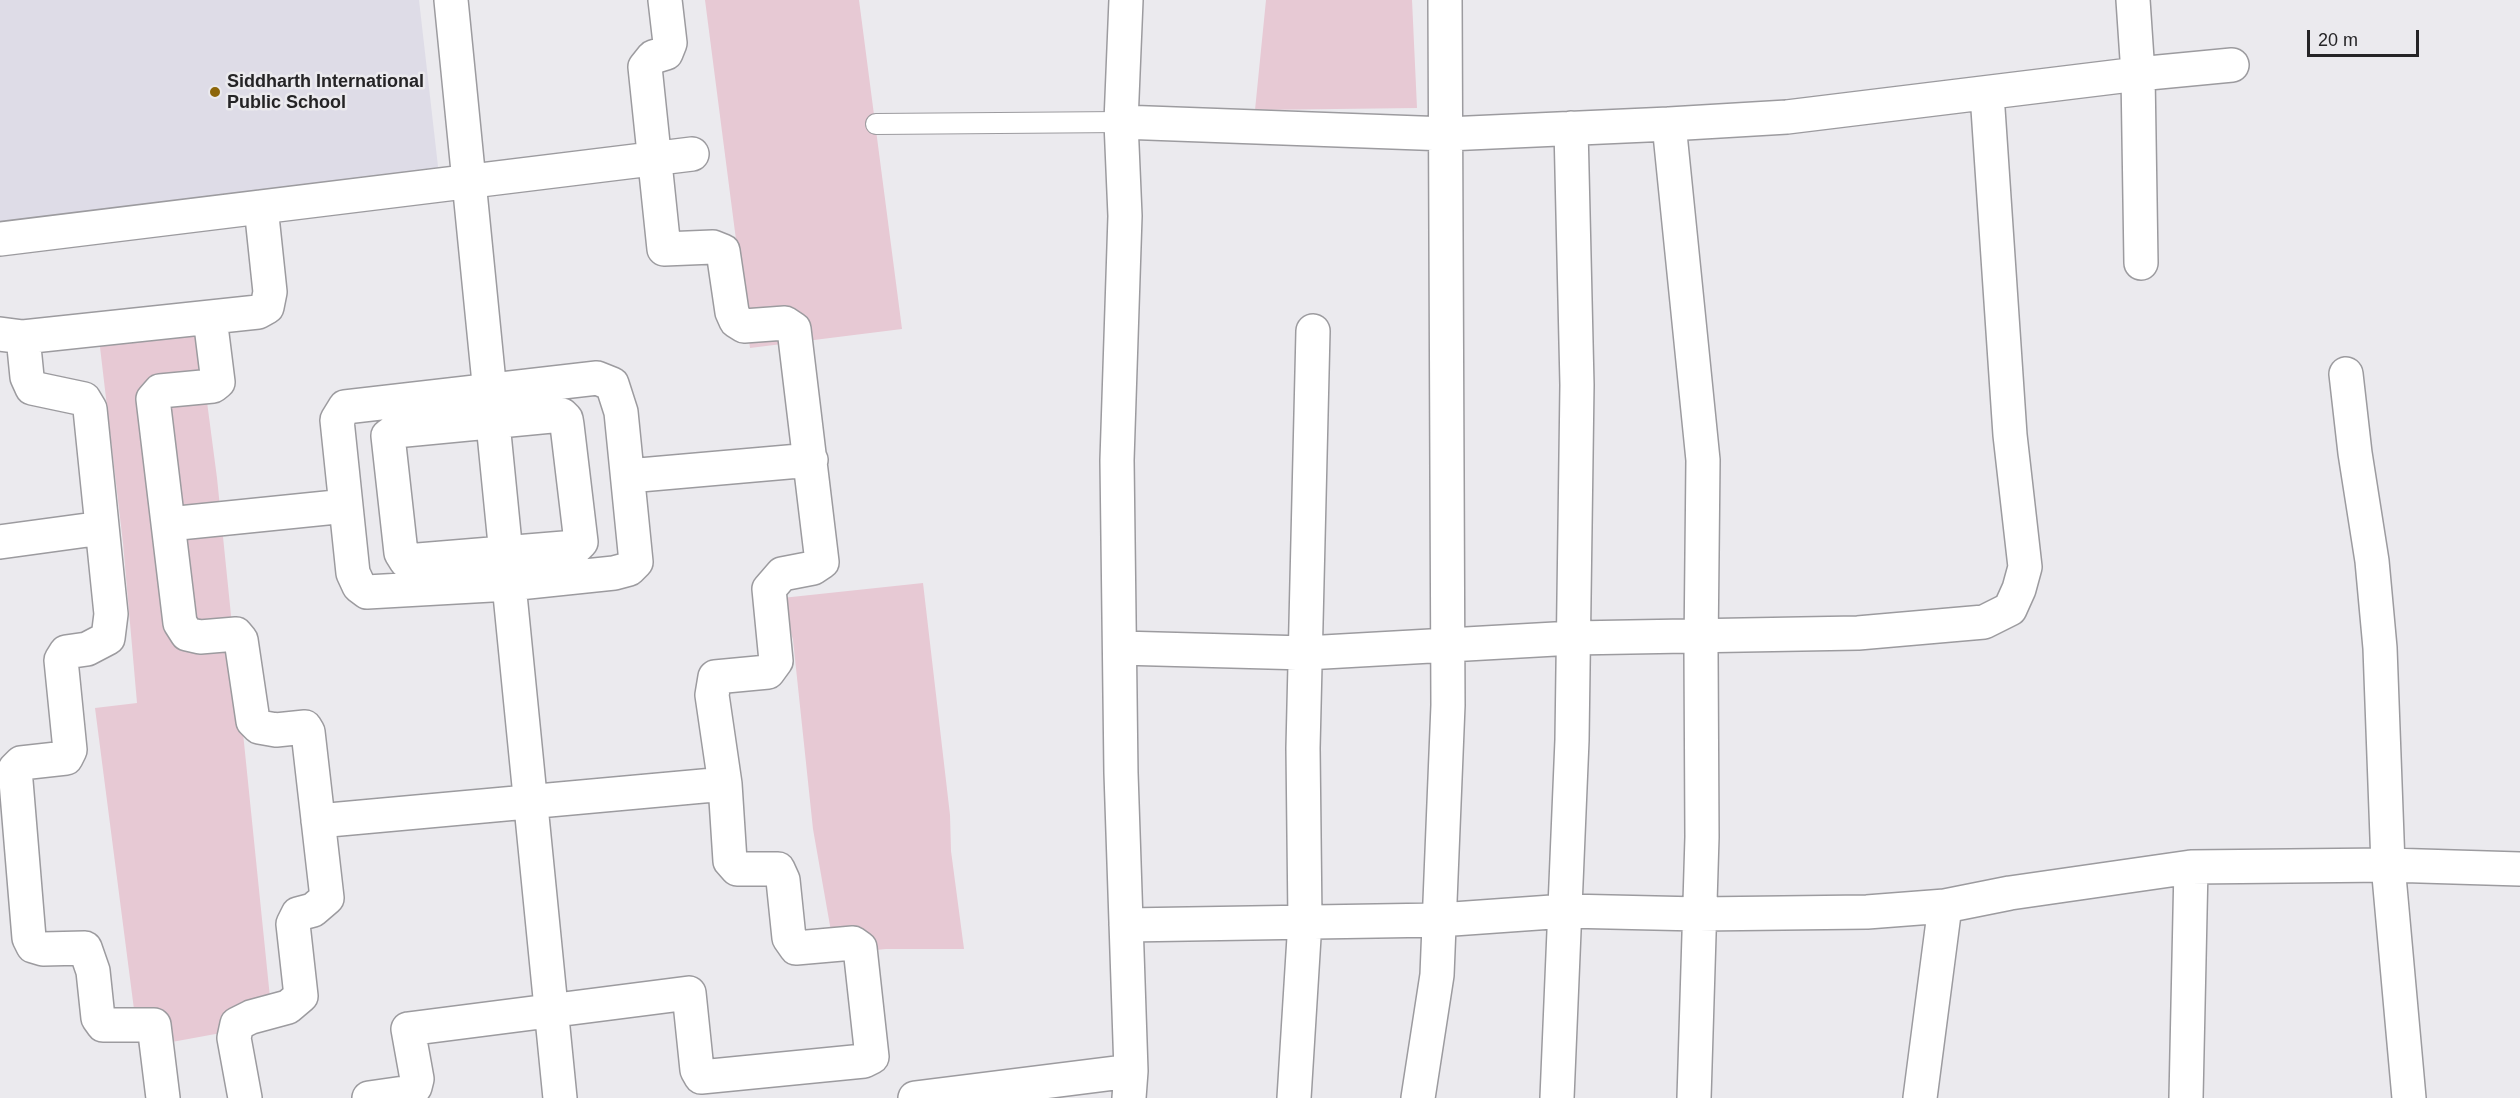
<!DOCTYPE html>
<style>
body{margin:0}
#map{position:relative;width:2520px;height:1098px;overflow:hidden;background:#ebeaee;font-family:Arial,sans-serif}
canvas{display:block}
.scale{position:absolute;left:2307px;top:30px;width:112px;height:27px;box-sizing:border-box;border:3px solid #252426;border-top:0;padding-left:8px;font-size:18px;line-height:21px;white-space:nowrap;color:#252426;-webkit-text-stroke:4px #ebeaee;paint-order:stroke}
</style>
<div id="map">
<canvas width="2520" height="1098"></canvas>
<div class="scale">20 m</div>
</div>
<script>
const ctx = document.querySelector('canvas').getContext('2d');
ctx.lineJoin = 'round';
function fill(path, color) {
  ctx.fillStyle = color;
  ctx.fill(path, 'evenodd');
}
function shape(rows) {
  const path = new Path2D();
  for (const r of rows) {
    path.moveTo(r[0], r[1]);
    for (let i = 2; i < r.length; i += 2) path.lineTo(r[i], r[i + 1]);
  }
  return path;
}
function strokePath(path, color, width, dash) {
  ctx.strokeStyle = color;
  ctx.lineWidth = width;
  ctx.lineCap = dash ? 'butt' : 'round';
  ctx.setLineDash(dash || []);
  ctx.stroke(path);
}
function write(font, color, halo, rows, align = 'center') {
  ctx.font = font + ' Arial,sans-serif';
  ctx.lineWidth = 5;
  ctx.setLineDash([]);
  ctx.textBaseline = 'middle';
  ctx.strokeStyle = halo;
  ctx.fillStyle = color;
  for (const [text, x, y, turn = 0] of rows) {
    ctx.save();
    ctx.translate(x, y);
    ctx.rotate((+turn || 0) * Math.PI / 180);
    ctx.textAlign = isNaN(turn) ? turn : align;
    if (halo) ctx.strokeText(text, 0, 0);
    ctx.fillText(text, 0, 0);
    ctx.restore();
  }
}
fill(shape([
 [0,0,419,0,440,184,0,226]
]), '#dedce7');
fill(shape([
 [705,0,859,0,902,329,750,348],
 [1266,0,1412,0,1417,108,1255,110],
 [216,301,204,379,217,478,273,1027,221,1033,139,1048,95,708,137,703,123,543,96,313],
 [923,583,950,815,951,851,964,949,886,949,835,954,813,829,793,640,782,598]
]), '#e7c9d4');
const service = shape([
 [876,124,1121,122]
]);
const minor = shape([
 [451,0,560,1098],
 [2133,0,2138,74,2141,263],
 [1121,122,1447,134,1669,124,1787,117,2138,74,2232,65],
 [1669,124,1703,460,1701,650,1702,837,1694,1098],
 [0,239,692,154],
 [210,318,218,382,213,386,160,391,153,399,180,623,187,634,200,637,236,634,241,640,253,721,259,727,276,730,305,727,308,732,327,898,313,910,298,914,293,924,301,996,288,1007,251,1017,237,1024,234,1038,245,1098],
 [0,334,23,337,27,377,32,388,84,399,90,409,111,614,108,638,87,649,66,652,61,660,70,750,66,758,21,763,15,769,29,938,33,946,43,949,85,948,93,971,98,1018,103,1025,154,1025,163,1098],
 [23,337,258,312,267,307,270,292,261,207],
 [2346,374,2355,453,2372,561,2380,648,2388,865,2409,1098],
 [597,378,612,384,621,412,636,562,629,569,614,573,509,584,367,592,359,586,353,573,337,420,345,407,597,378],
 [562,415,566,419,567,425,581,542,576,547,406,561,401,553,388,436,395,431,562,415],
 [628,476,811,460],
 [169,524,346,506],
 [0,542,102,528],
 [1120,648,1306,653,1573,638,1858,633,1984,622,2010,609,2019,589,2025,567,2010,435,1987,94],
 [318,821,725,784,712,695,715,677,768,672,776,661,769,589,782,574,813,568,822,562,794,329,785,323,744,326,736,321,732,312,723,251,713,247,664,249,645,67,653,57,666,53,670,43,665,0],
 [1126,925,1439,920,1566,911,1699,914,1867,912,1945,906],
 [369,1098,411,1092,415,1087,417,1079,408,1029,689,993,697,1070,701,1077,864,1061,872,1057,860,948,853,943,796,948,789,938,783,880,778,869,737,869,730,861,725,784],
 [915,1098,1131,1071,1121,773,1117,460,1125,216,1121,122,1126,0],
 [1129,1098,1131,1071],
 [1294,1098,1305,921,1303,748,1313,331],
 [1418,1098,1437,975,1448,705,1445,0],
 [1557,1098,1572,740,1577,385,1571,128],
 [1920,1098,1945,906,2010,893,2191,867,2388,865,2520,869],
 [2186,1098,2191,867]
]);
strokePath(service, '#9c9b9f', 22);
strokePath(minor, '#9c9b9f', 36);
strokePath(service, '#fff', 20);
strokePath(minor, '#fff', 33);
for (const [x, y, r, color] of [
 [215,92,6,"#8d6609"]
]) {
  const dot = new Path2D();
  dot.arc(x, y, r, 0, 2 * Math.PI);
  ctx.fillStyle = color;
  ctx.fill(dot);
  strokePath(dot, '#ebeaee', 2);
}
write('bold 18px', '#252426', '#ebeaee', [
 ["Siddharth International",227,82],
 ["Public School",227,103]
], 'left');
</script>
